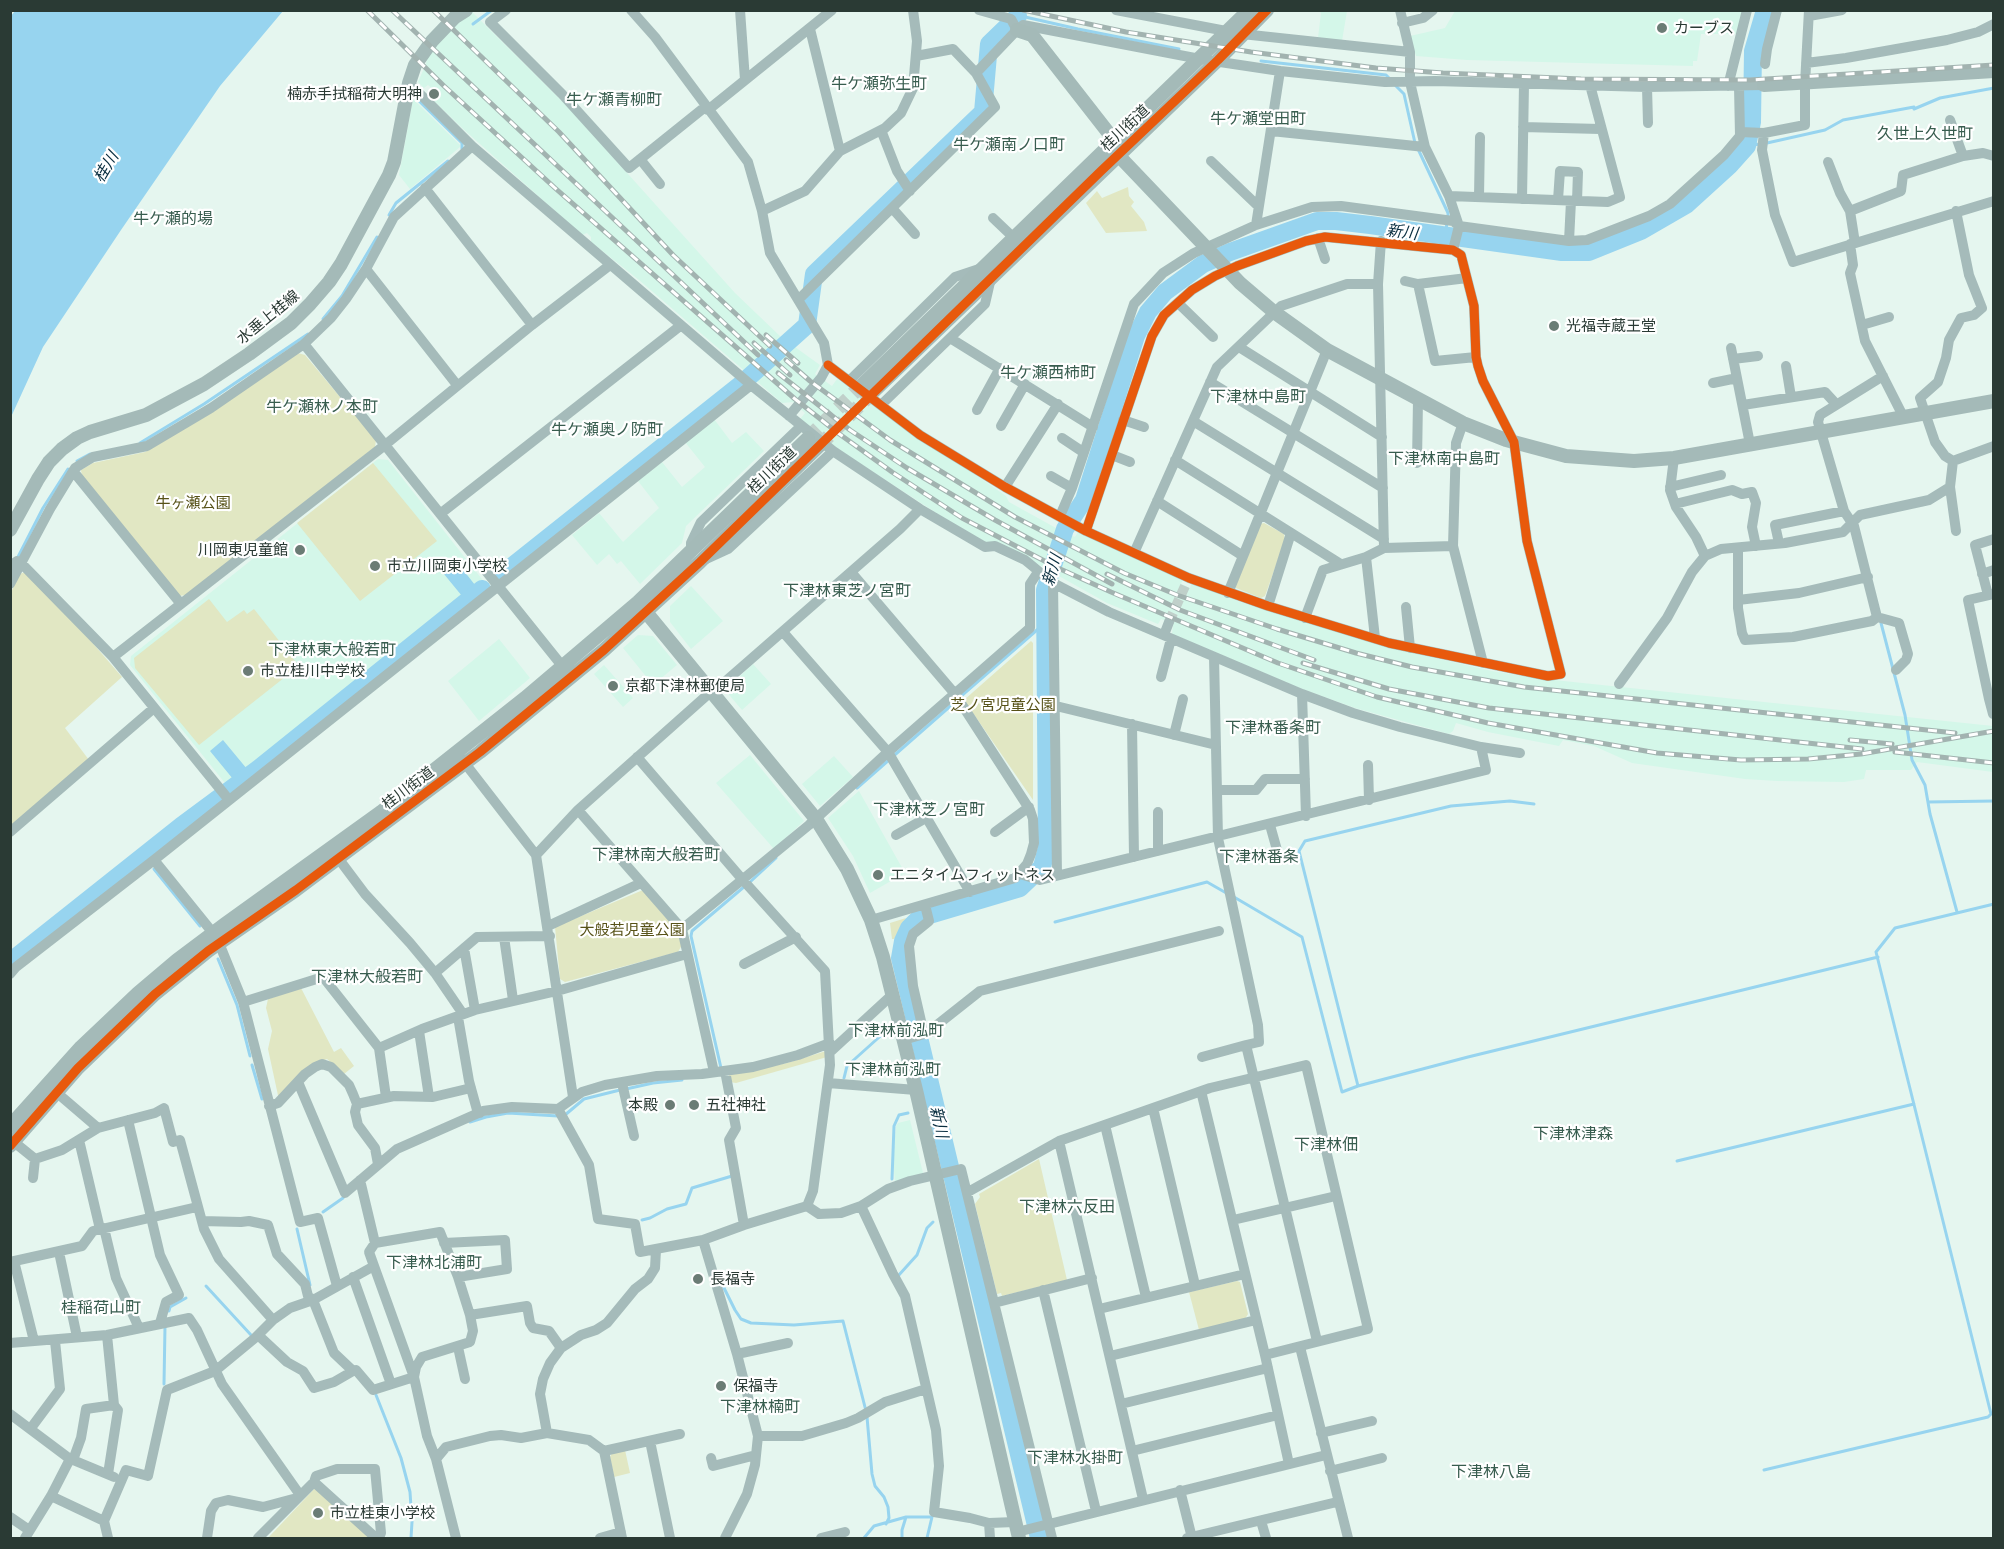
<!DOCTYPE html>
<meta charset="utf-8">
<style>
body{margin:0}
#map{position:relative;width:2004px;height:1549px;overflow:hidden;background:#e5f6ef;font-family:Ubuntu,sans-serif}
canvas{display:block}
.frame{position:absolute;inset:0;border:12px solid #2a3a34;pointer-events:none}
</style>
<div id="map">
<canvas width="2004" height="1549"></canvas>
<div class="frame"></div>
</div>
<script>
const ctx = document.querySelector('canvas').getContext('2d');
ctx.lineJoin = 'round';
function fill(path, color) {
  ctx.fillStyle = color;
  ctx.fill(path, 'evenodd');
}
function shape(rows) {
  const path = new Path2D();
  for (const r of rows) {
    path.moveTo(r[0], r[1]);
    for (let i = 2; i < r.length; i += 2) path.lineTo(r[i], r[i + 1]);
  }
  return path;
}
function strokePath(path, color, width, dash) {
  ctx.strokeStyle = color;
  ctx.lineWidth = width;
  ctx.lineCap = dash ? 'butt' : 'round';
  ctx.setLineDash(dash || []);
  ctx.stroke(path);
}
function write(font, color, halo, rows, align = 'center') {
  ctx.font = font + ' Ubuntu,"Noto Sans JP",sans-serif';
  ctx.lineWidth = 4.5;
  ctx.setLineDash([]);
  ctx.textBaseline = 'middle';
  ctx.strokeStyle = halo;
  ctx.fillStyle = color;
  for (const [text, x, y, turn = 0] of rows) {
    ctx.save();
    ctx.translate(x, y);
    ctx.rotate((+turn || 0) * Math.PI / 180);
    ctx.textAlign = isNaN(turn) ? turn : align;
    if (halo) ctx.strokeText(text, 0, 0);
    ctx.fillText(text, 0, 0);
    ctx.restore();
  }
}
fill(shape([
 [1319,11,1347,11,1342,41,1318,38,1321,13],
 [1455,11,1743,11,1737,34,1701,34,1697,61,1693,61,1693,66,1467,60,1416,56,1410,36,1445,28],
 [472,12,566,105,735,293,781,337,820,365,815,374,832,386,837,379,1006,496,1009,502,1056,528,1075,537,1078,532,1183,579,1181,584,1190,588,1192,582,1240,602,1297,620,1404,651,1492,671,1535,678,1993,726,1993,772,1917,762,1911,770,1866,770,1864,779,1844,782,1777,781,1745,779,1632,763,1594,746,1563,740,1559,746,1488,732,1456,723,1453,731,1449,734,1355,708,1302,689,1172,634,1173,624,1161,619,1158,624,1107,603,1000,543,987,543,944,518,835,447,800,419,805,413,793,402,782,403,639,280,591,242,591,237,587,233,582,235,462,128,432,99,437,93,428,85,424,88,418,82,426,64,427,56,457,20],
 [413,99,460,145,460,147,410,189,399,175],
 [714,419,732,443,746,432,764,451,686,526,682,543,640,584,621,561,617,564,609,554,597,565,572,535,599,513,623,542,659,508,638,481,662,462,682,487,705,467,685,442],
 [378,459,388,460,485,583,229,788,130,665,131,656],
 [691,586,723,621,691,649,670,622,670,606],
 [638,635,653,636,677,665,653,685,623,648],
 [499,639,530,678,479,721,448,681],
 [753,664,771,684,742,710,725,690],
 [604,665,633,698,623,707,594,674],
 [750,755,804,821,774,849,716,783],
 [834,756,853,777,820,806,802,784],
 [859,791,905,873,870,893,853,856,828,818],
 [910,1120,923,1173,895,1183,893,1159,896,1126,898,1123]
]), '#d4f7e9');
fill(shape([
 [1128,187,1129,196,1134,202,1131,206,1144,222,1147,231,1106,233,1086,203,1097,191,1102,198],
 [298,353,305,355,376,440,375,447,186,595,179,596,82,477,81,470,93,463,145,452],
 [373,463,437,541,360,601,297,523],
 [1264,523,1284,534,1285,540,1265,596,1261,598,1236,588,1235,584,1260,524],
 [25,572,90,640,122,677,65,728,89,760,11,826,11,592,20,574],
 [209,599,227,622,244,610,247,614,254,609,299,666,199,745,135,668,134,658],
 [1031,641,1033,643,1033,800,964,700],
 [643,890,679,932,682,945,678,952,565,982,560,979,555,927],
 [906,918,894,939,892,939,890,923],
 [301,988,334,1052,341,1048,354,1066,344,1074,327,1059,311,1065,279,1100,268,1049,272,1031,266,1008,268,999],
 [826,1051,827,1057,736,1083,730,1082,729,1075,787,1063],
 [1039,1159,1067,1280,1002,1296,1001,1293,997,1294,975,1204,980,1197,979,1194],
 [1237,1281,1240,1282,1248,1314,1245,1319,1199,1330,1189,1292],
 [625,1450,630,1473,614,1477,610,1457,612,1453],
 [315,1488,371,1538,268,1538]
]), '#e1e7c3');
fill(shape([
 [16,10,283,11,220,86,121,230,43,347,11,417,10,17],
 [453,557,475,585,462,596,439,568],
 [223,740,247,769,233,779,210,751]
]), '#97d4ef');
strokePath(shape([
 [1012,14,1078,29,1179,49],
 [473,24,492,10],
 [1261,61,1386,75,1389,78],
 [1395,85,1404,94,1415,143],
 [417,95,416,98,462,143,462,149],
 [1767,143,1825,130,1843,120,1914,107,1914,109,1940,98,1994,88],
 [1747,146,1760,144],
 [1418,149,1448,213,1448,216],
 [389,215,396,203,448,161],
 [1445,235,1447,223],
 [323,319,342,296,377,237],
 [140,443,204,404,308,334],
 [77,461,90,454],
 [18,557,43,508,68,469],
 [1881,623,1905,715,1912,760,1925,785,1930,814,1957,912],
 [960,697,1045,623],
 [857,788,955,702],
 [1928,802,1994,801],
 [1534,804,1510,801,1451,806,1305,841,1299,851,1358,1086,1468,1057,1878,957],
 [154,869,200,926],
 [750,882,776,858],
 [1234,897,1302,937,1342,1092,1358,1086],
 [1055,922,1207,882,1228,894],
 [218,959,237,1005,250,1056],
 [252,1065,262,1099],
 [721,1068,691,936,692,931,745,886],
 [844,1078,847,1066,886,1031],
 [626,1089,653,1083,682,1080],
 [565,1115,584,1099,620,1090],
 [470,1122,486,1117,508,1113,558,1116],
 [1677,1161,1914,1104],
 [892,1179,894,1126,899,1115,908,1113],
 [323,1212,343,1198],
 [642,1220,650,1218,667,1209,686,1204,692,1188,732,1176],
 [297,1229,310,1285],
 [898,1276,917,1255,927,1228,933,1222],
 [720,1280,735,1310,741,1319,751,1323,794,1325,843,1321,866,1411],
 [206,1286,251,1335],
 [169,1311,170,1307,186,1298],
 [164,1384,165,1326],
 [376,1395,401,1458,410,1492,412,1522,411,1538],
 [867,1417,872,1474,875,1486,884,1497,888,1507,889,1518,886,1524],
 [1764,1470,1988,1417,1991,1414,1876,952,1895,928,1994,904],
 [864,1538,874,1526,906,1517],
 [902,1538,902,1530,906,1517,932,1517],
 [927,1538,932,1517]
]), '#97d4ef', 3);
strokePath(shape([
 [501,575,740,385,807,325,814,274,983,112,989,44,1018,16],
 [10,964,16,957,181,826,258,769,482,589],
 [1039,1538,900,958,903,941,909,928,919,918,1020,888,1042,867,1047,847,1045,590,1065,529,1084,500,1136,336,1148,312,1165,292,1203,264,1230,252,1317,221,1336,221,1370,225,1562,252,1589,252,1641,231,1686,205,1730,165,1747,146,1752,122,1753,51,1765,10]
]), '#97d4ef', 18);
strokePath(shape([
 [1169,622,1185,586]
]), '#c0d0ca', 10, [10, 5]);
strokePath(shape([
 [808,438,863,384],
 [819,446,873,392]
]), '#c0d0ca', 14, [14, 7]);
strokePath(shape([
 [506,10,490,22,562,94,629,168,705,107],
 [631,10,655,37,748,162,762,211,770,253,824,343,828,365,821,378,789,416],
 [740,10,745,80],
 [979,10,1011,19,1017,30,1023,25,1200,59,1280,71,1385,82,1435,81,1647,87,1764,85],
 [1116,10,1226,31],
 [1400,10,1410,52,1410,82,1425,147,1449,196,1459,226,1453,250],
 [1809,16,1842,10],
 [1402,23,1423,18,1433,10],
 [810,29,840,151],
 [1242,34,1410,52],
 [1806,63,1846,58,1947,40,1978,32,1994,24],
 [1765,64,1767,49,1777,10],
 [976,73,1017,30],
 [409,83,472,146,751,385,833,451,920,509,985,547,995,546,1025,560,1053,583,1109,612,1302,694,1353,713,1400,727,1481,747,1520,753],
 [1728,86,1747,10],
 [1647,87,1648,123],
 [708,110,832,10],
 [1950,120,1963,156],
 [1523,127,1600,129],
 [881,130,897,171,910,191],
 [1271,131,1425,147],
 [1740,132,1764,133,1805,125,1805,84,1809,10],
 [1764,133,1762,150,1775,215,1793,262,1994,201],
 [640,159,660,184],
 [1211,161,1258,206],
 [1828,162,1840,193,1850,211,1855,243],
 [425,188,532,325],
 [1449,196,1608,202,1620,197,1590,85],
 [1479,197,1480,137],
 [1522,199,1524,84],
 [1558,200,1560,171,1578,172,1577,201],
 [892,208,915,234],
 [762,211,805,191,840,151,885,128,901,113,913,88,917,41,913,10],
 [1850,211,1901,191,1903,175,1963,156,1983,153,1994,156],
 [993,218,1014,238],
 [1256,225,1280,71],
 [1318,238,1325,259],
 [1381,241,1378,284,1384,548],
 [1569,241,1571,201],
 [1850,244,1853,265,1850,273,1865,341,1903,416],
 [366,269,457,385],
 [1467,278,1418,284,1435,361,1476,357],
 [1405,281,1418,284],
 [799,299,995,107,976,73,953,49,916,56],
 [1178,303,1213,337],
 [1862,325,1889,317],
 [950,338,1093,427],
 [304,344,567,672],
 [1239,347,1382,437],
 [1731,348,1750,444],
 [1733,359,1758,356],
 [828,365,920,435,1005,487,1086,531,1189,578,1268,606,1389,643,1548,676,1561,674,1527,541,1514,442,1483,381,1478,366,1476,357,1474,306,1461,255,1453,250,1325,237,1306,241,1237,266,1215,276,1192,290,1164,315,1152,336,1086,531],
 [1786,366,1791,397],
 [849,381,955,277,982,268],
 [1210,382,1383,488],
 [1713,383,1737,378],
 [881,405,985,304,991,278],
 [1743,405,1825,392,1836,404],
 [977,410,1000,368],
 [1123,420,1144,427],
 [1193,421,1384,539],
 [1463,423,1456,443,1453,546,1483,663],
 [1001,426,1025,384],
 [1062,438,1083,452],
 [1112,455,1130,462],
 [1674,458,1670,490,1676,507,1696,537,1705,556],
 [1175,460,1339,563],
 [1953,461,1945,456,1935,442,1920,398,1938,382,1946,358,1949,340,1961,318,1974,315,1982,308,1969,275,1956,211],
 [1417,463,1418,399],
 [73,471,181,604],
 [1051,476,1072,488],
 [1005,487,1058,404],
 [1670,487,1721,475],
 [1950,487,1956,531],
 [1157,501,1243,556],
 [1675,504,1732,490,1742,494,1752,492,1756,503,1752,527,1756,546],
 [440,514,680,326],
 [1060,516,1072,488,1134,304,1163,273,1194,253,1256,225,1312,207,1341,206,1453,221,1459,226,1569,241,1587,240,1649,216,1670,204,1724,155,1740,136,1739,86],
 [1779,543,1775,525,1844,511],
 [1738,549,1738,608,1742,633,1745,640,1793,637,1872,621,1877,617,1854,526,1844,511,1818,422,1820,415,1883,376],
 [691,552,691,543,701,522,801,426],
 [1134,553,1217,367,1281,306,1347,284,1378,284],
 [1366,557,1375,638],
 [704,560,728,549,833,451],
 [10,566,17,561,21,563,113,657,229,800],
 [851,572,955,694,1030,810,1033,819,1034,843,1031,854,1027,864,1015,878,871,920],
 [1982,574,1994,570],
 [1053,583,1057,875],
 [10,584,50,509,75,468,93,457,147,446,211,408,304,344,331,318,346,299,366,269,394,217,472,146],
 [1228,593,1327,350],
 [1994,594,1968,600,1989,699,1994,698],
 [1988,595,1975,545,1994,539],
 [1738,600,1799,593,1868,577],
 [1268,606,1291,533],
 [1406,607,1410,648],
 [1877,617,1899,623,1908,654,1906,660,1896,670],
 [1305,618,1323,570,1366,557,1384,548,1453,546],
 [783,632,888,752,970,892],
 [1164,635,1169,622],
 [113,657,385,445,532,325,610,265],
 [1214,657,1218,838,1258,1025,1259,1042,1246,1045,1317,1341],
 [1161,677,1171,639],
 [1619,684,1667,618,1692,572,1705,556,1721,549,1785,543,1843,532,1860,515,1929,500,1950,487,1953,461,1994,446],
 [1302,694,1306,816],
 [1989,699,1993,714],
 [1056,706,1216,745],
 [1132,724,1134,857],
 [1174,735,1183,699],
 [457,753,536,855],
 [637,757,742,879,825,971,830,1065,813,1191,807,1206],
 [1368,765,1369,800],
 [1217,790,1256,790,1265,779,1305,779],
 [578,810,682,929,714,1072],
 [1270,825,1277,850],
 [10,832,154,708],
 [995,832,1029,807],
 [896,835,926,818],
 [1158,851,1158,812],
 [335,854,365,894,410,943,435,973,463,1014],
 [154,860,213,933,219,943,243,1002,300,1222,318,1218,337,1286],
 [1020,874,1040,880,1486,770,1481,747],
 [548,926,641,883],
 [682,929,809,825,888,752,1030,628,1030,584,1038,572],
 [504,937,513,1000],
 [464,948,475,1010],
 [744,964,796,937],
 [435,973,477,937,550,936],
 [10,974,16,967,154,860,751,385],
 [243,1002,323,977,379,1048,386,1097],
 [458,1017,469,1081,477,1110,480,1113],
 [419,1031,429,1097],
 [924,1034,913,986,909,946,913,934,929,921,925,905],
 [903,1040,935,1031,937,1025,980,991,1219,931],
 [379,1048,422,1029,475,1010,557,991,687,954],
 [830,1052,892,995],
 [1202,1057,1246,1045],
 [725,1071,736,1128,729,1140,744,1225],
 [298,1082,345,1193,397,1149,483,1111,512,1107,558,1109,582,1092,605,1085,657,1076,702,1074,753,1067,798,1055,830,1043],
 [622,1083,634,1136],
 [828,1083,916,1090],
 [1201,1091,1265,1355,1289,1464],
 [56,1092,98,1128],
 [573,1097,536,855,578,810,705,697,719,687,900,529,920,509],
 [357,1104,394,1096,433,1097,471,1088],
 [269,1106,278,1103,305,1074,315,1067,322,1064,331,1067,349,1085,353,1094,357,1104,355,1112,358,1125,375,1148,378,1164],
 [1153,1108,1195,1285],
 [558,1109,589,1165,598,1219,635,1224,640,1252,703,1240,744,1225,807,1206],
 [128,1120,160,1255,179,1295,166,1302,160,1323],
 [1105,1125,1146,1297],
 [79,1140,100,1229],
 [1059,1141,1143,1499],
 [14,1142,35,1159,33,1178],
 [35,1159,62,1150,98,1128,155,1113,164,1108,173,1142,180,1140,204,1229,219,1259,273,1320],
 [968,1192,1059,1141,1210,1088,1306,1065,1368,1329,1265,1355],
 [807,1206,819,1214,841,1213,861,1206,888,1189,910,1181,961,1169,1052,1538],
 [861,1206,893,1274,905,1296,936,1430,939,1466,934,1512,970,1518,989,1523,1015,1522],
 [1233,1220,1336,1196],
 [202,1221,241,1222,249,1221,268,1225,277,1254,305,1284,308,1296,313,1300,334,1353,353,1371,334,1382,314,1388,303,1371,287,1362,258,1335],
 [104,1228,116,1278,139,1328],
 [703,1240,737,1354,758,1436,755,1465,747,1494,725,1538],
 [375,1243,440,1232,458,1277,470,1315,473,1331,470,1342,422,1357,416,1367,414,1377,427,1436,436,1459,456,1538],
 [444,1243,505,1240,507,1269,458,1277],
 [59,1252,77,1337],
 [14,1261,34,1341],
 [10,1262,82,1246,93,1231,197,1207],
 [353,1277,391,1384],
 [1043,1290,1096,1511],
 [994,1303,1092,1278],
 [1099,1309,1245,1274],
 [470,1315,527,1306,530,1323,533,1328,549,1331,561,1348],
 [107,1335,114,1405],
 [10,1343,107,1335,189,1318,197,1330,222,1384,300,1495],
 [458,1347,465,1379],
 [1300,1347,1348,1538],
 [737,1354,788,1343],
 [1110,1356,1256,1320],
 [353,1371,356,1370,373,1390,414,1377,374,1266],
 [1121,1404,1268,1368],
 [10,1414,70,1459],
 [31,1428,60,1389,55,1341],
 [547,1433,540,1394,543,1379,550,1363,561,1348,581,1335,596,1330,607,1323,635,1289,648,1279,655,1268,656,1250],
 [1321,1433,1372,1421],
 [758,1436,802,1436,846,1423,858,1418,885,1402,926,1389],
 [650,1441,670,1538],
 [604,1451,680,1434],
 [1132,1451,1278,1415],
 [711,1458,713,1466,756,1455],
 [436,1459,446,1447,490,1436,501,1435,521,1438,547,1433,589,1440,604,1451,622,1538],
 [73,1460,114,1477],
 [1330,1471,1382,1458],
 [1180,1490,1192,1538],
 [51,1496,104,1521],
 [10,1517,29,1530],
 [1261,1521,1266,1538],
 [989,1523,990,1538],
 [1017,1532,1326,1455],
 [25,1538,51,1496,70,1459,73,1460,81,1438,86,1409,114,1405,118,1410,108,1474],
 [108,1538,104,1521,126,1470,148,1476,167,1390,215,1371,255,1338,273,1320,290,1308,313,1300,374,1266,369,1252,375,1243,360,1180],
 [207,1538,211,1511,216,1503,228,1500,263,1507,293,1499],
 [258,1538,314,1482,316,1476,337,1469,375,1469,381,1533,379,1538,376,1538,314,1482],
 [600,1538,621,1532],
 [821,1538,845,1532],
 [1187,1538,1337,1502]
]), '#a5bbba', 10);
strokePath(shape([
 [1017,30,1032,35,1114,140,1119,156,1240,283,1274,312,1327,350,1463,423,1506,440,1566,456,1634,461,1674,458,1994,401],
 [1764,85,1994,71],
 [863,384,1249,10],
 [873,392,1218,60,1267,10],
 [10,530,38,479,49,462,62,449,77,438,90,432,146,415,204,384,249,354,291,323,310,304,329,282,341,264,389,175,394,162,409,83,415,65,432,41,455,17,466,10],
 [641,606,816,819,847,869,871,920,883,957,916,1090,1019,1538],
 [10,1126,81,1047,138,993,177,960,225,924,381,812,525,698,638,602,808,438],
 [10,1146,78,1068,155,994,208,951,296,890,480,752,604,650,700,562,819,446]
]), '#a4bab8', 14);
const rail = shape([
 [367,10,444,86,555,188,795,399,838,433,892,472,962,518,1058,568,1111,592,1278,663,1377,697,1488,723,1657,753,1741,760,1808,759,1861,754,1994,731],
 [392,10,758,355],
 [433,10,559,132,673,255,770,346],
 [1023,10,1126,32,1251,52,1376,68,1443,73,1581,79,1750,80,1994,65],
 [766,335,798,363],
 [754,343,790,375],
 [786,360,810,381,890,440,1015,517,1124,573,1177,595,1277,629,1356,653,1412,667,1524,687,1955,733],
 [778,373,850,430,907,468,995,520,1112,584],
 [1107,574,1180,610,1314,660],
 [1303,663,1389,689,1489,708,1862,749],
 [1850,740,1892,744],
 [1895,752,1994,763]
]);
strokePath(rail, '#a2b3b0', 5);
strokePath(rail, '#fff', 3, [9]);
strokePath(shape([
 [828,365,920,435,1005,487,1086,531,1189,578,1268,606,1389,643,1548,676,1561,674,1527,541,1514,442,1483,381,1478,366,1476,357,1474,306,1461,255,1453,250,1325,237,1306,241,1237,266,1215,276,1192,290,1164,315,1152,336,1086,531],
 [10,1146,78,1068,155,994,208,951,296,890,480,752,604,650,700,562,1101,171,1218,60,1267,10]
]), '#e8590c', 9);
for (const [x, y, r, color] of [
 [1662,28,6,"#6b7c75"],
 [434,94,6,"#6b7c75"],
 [1554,326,6,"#6b7c75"],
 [300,550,6,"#6b7c75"],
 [375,566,6,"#6b7c75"],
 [248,671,6,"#6b7c75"],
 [613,686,6,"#6b7c75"],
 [878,875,6,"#6b7c75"],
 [670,1105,6,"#6b7c75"],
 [694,1105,6,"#6b7c75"],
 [698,1279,6,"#6b7c75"],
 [721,1386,6,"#6b7c75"],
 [318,1513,6,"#6b7c75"]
]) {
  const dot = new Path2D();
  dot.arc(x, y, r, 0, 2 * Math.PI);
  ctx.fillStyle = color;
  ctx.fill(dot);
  strokePath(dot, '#fff', 2);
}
write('15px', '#2a3a34', '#fff', [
 ["カーブス",1674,28],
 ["楠赤手拭稲荷大明神",422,94,"right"],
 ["光福寺蔵王堂",1566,326],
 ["川岡東児童館",288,550,"right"],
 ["市立川岡東小学校",387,566],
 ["市立桂川中学校",260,671],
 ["京都下津林郵便局",625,686],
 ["エニタイムフィットネス",890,875],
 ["本殿",658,1105,"right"],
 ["五社神社",706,1105],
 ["長福寺",710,1279],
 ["保福寺",733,1386],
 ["市立桂東小学校",330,1513]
], 'left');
write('15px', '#2a3a34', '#fff', [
 ["桂川街道",1125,128,-43],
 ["水垂上桂線",268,317,-39],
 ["桂川街道",772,470,-44],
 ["桂川街道",408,788,-37]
]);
write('15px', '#575218', '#fff', [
 ["牛ヶ瀬公園",193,503],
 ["芝ノ宮児童公園",1003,705],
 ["大般若児童公園",632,930]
]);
write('16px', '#385d4f', '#fff', [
 ["牛ケ瀬弥生町",879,84],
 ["牛ケ瀬青柳町",614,100],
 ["牛ケ瀬堂田町",1258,119],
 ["久世上久世町",1925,134],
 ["牛ケ瀬南ノ口町",1009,145],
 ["牛ケ瀬的場",173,219],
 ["牛ケ瀬西柿町",1048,373],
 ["下津林中島町",1258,397],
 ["牛ケ瀬林ノ本町",322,407],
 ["牛ケ瀬奥ノ防町",607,430],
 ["下津林南中島町",1444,459],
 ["下津林東芝ノ宮町",847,591],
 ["下津林東大般若町",332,650],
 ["下津林番条町",1273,728],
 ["下津林芝ノ宮町",929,810],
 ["下津林南大般若町",656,855],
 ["下津林番条",1259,857],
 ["下津林大般若町",367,977],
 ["下津林前泓町",896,1031],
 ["下津林前泓町",893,1070],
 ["下津林津森",1573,1134],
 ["下津林佃",1326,1145],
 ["下津林六反田",1067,1207],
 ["下津林北浦町",434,1263],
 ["桂稲荷山町",101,1308],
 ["下津林楠町",760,1407],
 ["下津林水掛町",1075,1458],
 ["下津林八島",1491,1472]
]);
write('italic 16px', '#082d3f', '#fff', [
 ["桂川",106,167,-59],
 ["新川",1402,232,7],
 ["新川",1052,570,-73],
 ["新川",939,1122,77]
]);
</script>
